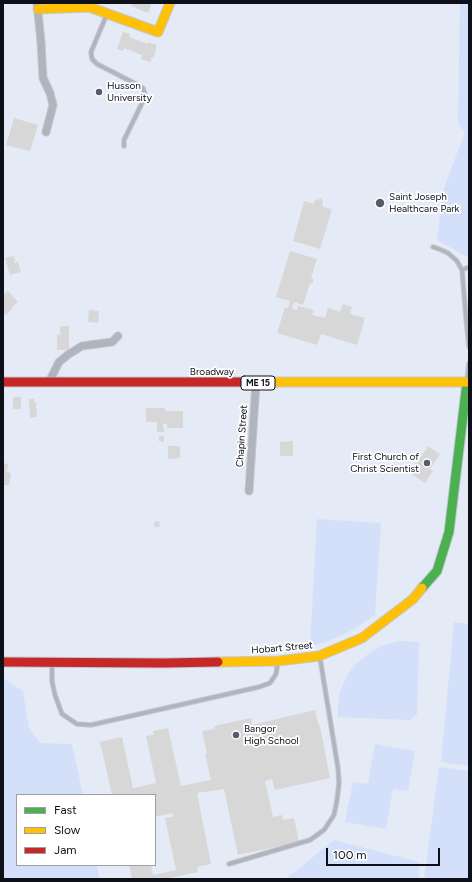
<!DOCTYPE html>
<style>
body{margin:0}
#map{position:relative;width:472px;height:882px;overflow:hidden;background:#e4eaf6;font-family:Figtree,sans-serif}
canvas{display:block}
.frame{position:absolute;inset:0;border:4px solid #0d1018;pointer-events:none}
.legend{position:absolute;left:16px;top:794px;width:140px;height:72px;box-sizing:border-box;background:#fff;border:1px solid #9e9fa3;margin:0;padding:5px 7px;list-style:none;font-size:12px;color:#0d1018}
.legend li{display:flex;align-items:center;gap:8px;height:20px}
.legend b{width:20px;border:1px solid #9e9fa3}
.scale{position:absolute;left:326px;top:848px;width:114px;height:18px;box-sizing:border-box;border:2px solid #0d1018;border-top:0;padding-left:5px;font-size:12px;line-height:14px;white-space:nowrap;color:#0d1018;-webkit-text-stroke:3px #fff;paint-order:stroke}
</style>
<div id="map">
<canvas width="472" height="882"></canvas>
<div class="frame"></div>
<ul class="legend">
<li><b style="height:5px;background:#4caf50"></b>Fast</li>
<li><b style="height:5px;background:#ffc107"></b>Slow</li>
<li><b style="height:5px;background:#c62828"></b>Jam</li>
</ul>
<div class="scale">100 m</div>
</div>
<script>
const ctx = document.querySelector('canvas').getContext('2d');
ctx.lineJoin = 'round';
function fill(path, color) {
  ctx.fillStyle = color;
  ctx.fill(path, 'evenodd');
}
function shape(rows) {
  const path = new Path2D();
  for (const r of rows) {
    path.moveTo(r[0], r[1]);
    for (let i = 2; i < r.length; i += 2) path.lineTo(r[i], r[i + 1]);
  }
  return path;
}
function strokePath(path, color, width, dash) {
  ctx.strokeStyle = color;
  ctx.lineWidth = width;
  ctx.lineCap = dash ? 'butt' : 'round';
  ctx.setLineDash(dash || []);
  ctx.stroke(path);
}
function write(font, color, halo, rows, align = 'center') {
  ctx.font = font + ' Figtree,sans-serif';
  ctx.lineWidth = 3.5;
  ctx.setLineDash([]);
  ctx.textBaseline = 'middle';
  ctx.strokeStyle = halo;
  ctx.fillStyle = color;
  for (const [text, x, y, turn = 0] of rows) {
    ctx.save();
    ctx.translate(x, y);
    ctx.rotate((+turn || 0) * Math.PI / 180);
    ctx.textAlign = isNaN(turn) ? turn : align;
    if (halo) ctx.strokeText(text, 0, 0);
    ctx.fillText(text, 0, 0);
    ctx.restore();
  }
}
fill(shape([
 [460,3,469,3,469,258,437,240,443,191,465,132,458,124],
 [317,519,381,523,375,615,355,629,324,643,310,646],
 [454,622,469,624,469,766,441,762],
 [400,641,419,642,417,714,410,720,338,717,338,704,340,692,344,682,348,674,354,666,359,661,372,651,386,644],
 [3,678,23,691,29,728,40,743,72,744,83,795,17,795,17,865,97,865,99,879,3,879],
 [375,744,415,751,408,791,393,789,386,829,345,822,353,782,368,784],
 [439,767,469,771,469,879,424,879],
 [334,840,419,862,419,879,286,879]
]), '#d4e0fa');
fill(shape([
 [133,3,152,3,148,13,131,6],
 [123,32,130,34,129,37,147,44,148,42,157,45,155,50,156,51,153,58,152,57,150,62,141,59,142,55,124,48,123,51,117,49],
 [14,118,38,125,30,151,6,145],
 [322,198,323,207,332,209,320,249,293,241,304,201,314,204,314,201],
 [290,251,317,259,311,278,314,279,312,284,310,283,303,305,294,302,292,309,297,310,298,306,314,310,312,315,325,318,328,308,340,312,343,304,352,307,350,314,365,318,357,345,321,334,317,345,277,333,285,307,288,308,290,301,276,297],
 [11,256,12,257,14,256,15,261,14,262,14,263,18,262,21,272,10,275,5,258],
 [8,291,18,302,12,307,13,308,6,315,5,314,3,315,3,300,4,299,3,295],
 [89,310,99,311,98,323,88,322],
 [60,326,69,326,69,350,57,350,57,335,60,335],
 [13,397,21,397,21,409,13,409],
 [29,399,34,399,34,402,36,402,37,417,30,418],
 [146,408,165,408,165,411,183,411,183,428,167,428,167,424,163,424,164,432,157,432,157,422,146,422],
 [159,436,164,436,164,442,159,441],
 [293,441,293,456,280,456,280,442],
 [168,446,180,446,180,458,168,459],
 [428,446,440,454,430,469,433,471,425,483,409,472,415,463,417,463],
 [3,463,8,464,7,472,11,473,9,485,3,485],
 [159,521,160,527,154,527,154,522],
 [315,710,319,726,320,726,330,778,275,790,272,779,265,781,273,817,282,815,283,820,294,818,299,842,238,855,224,789,197,793,211,864,197,867,198,872,165,879,132,879,129,865,151,865,153,875,176,870,165,818,173,817,173,813,155,817,155,795,112,795,100,742,122,737,133,788,156,783,146,736,154,735,153,731,168,728,181,786,211,780,205,754,207,753,202,731,215,729,214,726,251,718,252,725]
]), '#d7d7d8');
const lane = shape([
 [107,14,91,52,92,59,97,64,138,85,143,88,144,91,145,95,144,99,127,134,124,140,124,146],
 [433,247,439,249,448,253,457,261,462,270,466,318,469,347],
 [462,270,469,267],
 [467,380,469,363],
 [52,663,52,681,55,695,62,714,77,724,91,725,259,687,270,683,276,674,278,661],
 [229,864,310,840,324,830,334,815,337,800,339,783,338,768,320,658]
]);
const street = shape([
 [37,3,41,42,43,78,50,93,53,105,46,132],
 [49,382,59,362,69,354,82,346,112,342,118,336],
 [249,491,256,383]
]);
const fast = shape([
 [422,588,437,571,449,532,467,382]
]);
const slow = shape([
 [38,9,89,7,158,32,170,3],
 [266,382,469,382],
 [218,662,278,661,319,656,362,638,413,599,422,588]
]);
const jam = shape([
 [3,382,266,382],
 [3,662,164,663,218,662]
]);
strokePath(lane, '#c3c8d1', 5.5);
strokePath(street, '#c3c8d1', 9);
strokePath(fast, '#c3c8d1', 11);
strokePath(slow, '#c3c8d1', 11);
strokePath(jam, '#c3c8d1', 11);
strokePath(lane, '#b0b4bd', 3.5);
strokePath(street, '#b0b4bd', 7);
strokePath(fast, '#4caf50', 9);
strokePath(slow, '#ffc107', 9);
strokePath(jam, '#c62828', 9);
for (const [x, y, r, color] of [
 [99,92,4,"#585c66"],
 [380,203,5,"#585c66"],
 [427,463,4,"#585c66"],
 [236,735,4,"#585c66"]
]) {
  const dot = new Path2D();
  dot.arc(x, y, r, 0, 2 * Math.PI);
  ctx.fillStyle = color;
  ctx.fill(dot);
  strokePath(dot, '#fff', 1.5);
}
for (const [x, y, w] of [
 [258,383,34]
]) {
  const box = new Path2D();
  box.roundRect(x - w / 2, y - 7, w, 14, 3);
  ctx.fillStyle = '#fff';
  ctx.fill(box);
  strokePath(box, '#0d1018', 1);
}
write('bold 9px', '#0d1018', null, [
 ["ME 15",258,383]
]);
write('10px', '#0d1018', '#fff', [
 ["Husson",107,86],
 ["University",107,98],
 ["Saint Joseph",389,197],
 ["Healthcare Park",389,209],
 ["First Church of",419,457,"right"],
 ["Christ Scientist",419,469,"right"],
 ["Bangor",244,729],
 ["High School",244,741]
], 'left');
write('10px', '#0d1018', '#fff', [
 ["Broadway",212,372],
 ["Chapin Street",242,436,-86],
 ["Hobart Street",282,648,-5]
]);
</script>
